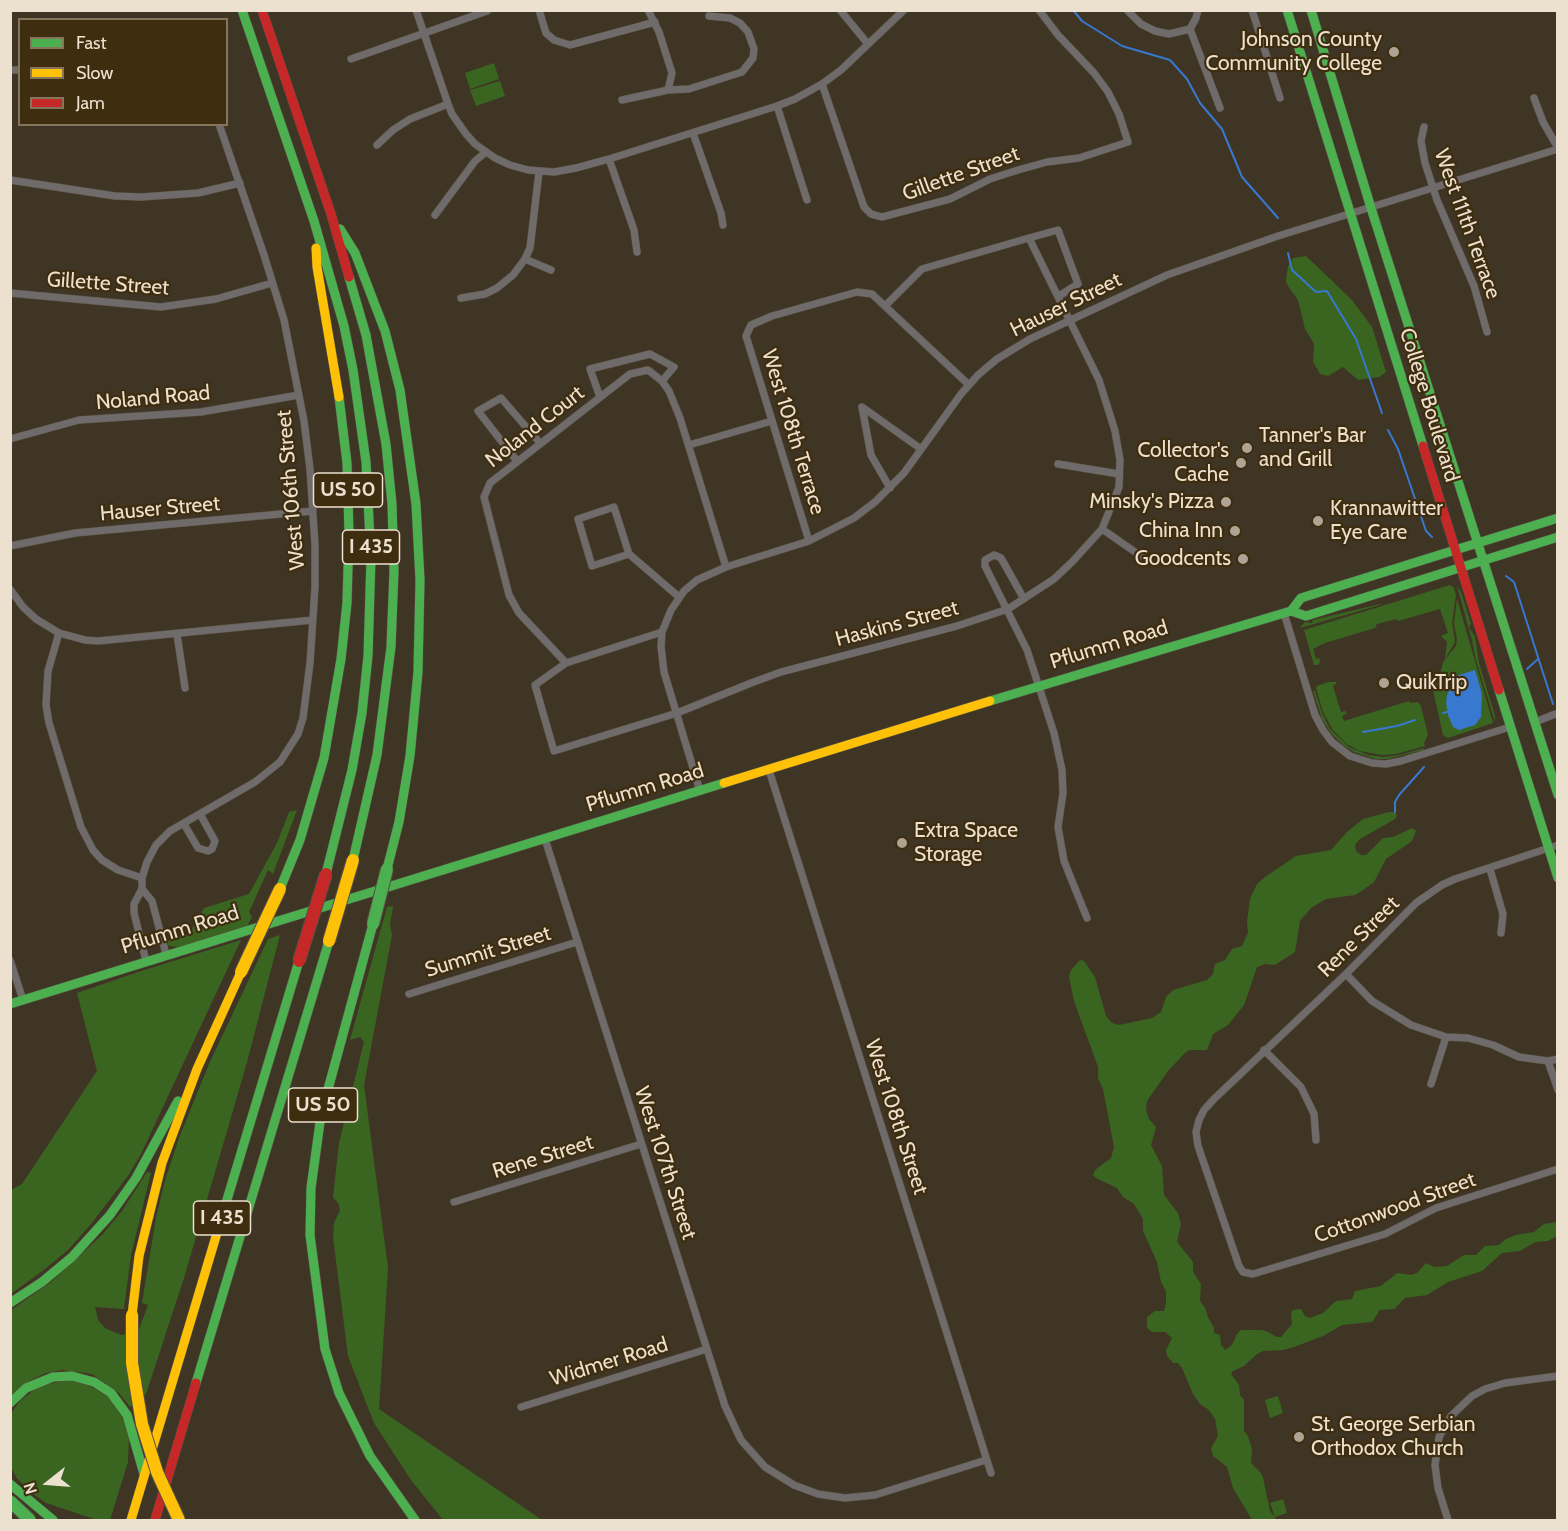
<!DOCTYPE html>
<style>
body{margin:0}
#map{position:relative;width:1568px;height:1531px;overflow:hidden;background:#3f3525;font-family:Cabin,sans-serif}
canvas{display:block}
.frame{position:absolute;inset:0;border:12px solid #ece0cf;pointer-events:none}
.legend{position:absolute;left:18px;top:18px;width:210px;height:108px;box-sizing:border-box;background:#3f2d0f;border:2px solid #84755c;margin:0;padding:8px 10px;list-style:none;font-size:18px;color:#ece0cf}
.legend li{display:flex;align-items:center;gap:12px;height:30px}
.legend b{width:30px;border:2px solid #84755c}
.north{position:absolute;left:18px;top:1453px;width:60px;height:60px;-webkit-text-stroke:4px #3f2d0f;paint-order:stroke;rotate:253deg;font-size:16px;font-weight:700;line-height:24px;text-align:center;color:#ece0cf}
.north::after{content:'';display:block;margin:auto;width:21px;height:27px;background:#ece0cf;clip-path:polygon(50% 0,100% 100%,50% 72%,0 100%)}
</style>
<div id="map">
<canvas width="1568" height="1531"></canvas>
<div class="frame"></div>
<ul class="legend">
<li><b style="height:8px;background:#4caf50"></b>Fast</li>
<li><b style="height:8px;background:#ffc107"></b>Slow</li>
<li><b style="height:8px;background:#c62828"></b>Jam</li>
</ul>
<div class="north">N</div>
</div>
<script>
const ctx = document.querySelector('canvas').getContext('2d');
ctx.lineJoin = 'round';
function fill(path, color) {
  ctx.fillStyle = color;
  ctx.fill(path, 'evenodd');
}
function shape(rows) {
  const path = new Path2D();
  for (const r of rows) {
    path.moveTo(r[0], r[1]);
    for (let i = 2; i < r.length; i += 2) path.lineTo(r[i], r[i + 1]);
  }
  return path;
}
function strokePath(path, color, width, dash) {
  ctx.strokeStyle = color;
  ctx.lineWidth = width;
  ctx.lineCap = dash ? 'butt' : 'round';
  ctx.setLineDash(dash || []);
  ctx.stroke(path);
}
function write(font, color, halo, rows, align = 'center') {
  ctx.font = font + ' Cabin,sans-serif';
  ctx.lineWidth = 4.5;
  ctx.setLineDash([]);
  ctx.textBaseline = 'middle';
  ctx.strokeStyle = halo;
  ctx.fillStyle = color;
  for (const [text, x, y, turn = 0] of rows) {
    ctx.save();
    ctx.translate(x, y);
    ctx.rotate((+turn || 0) * Math.PI / 180);
    ctx.textAlign = isNaN(turn) ? turn : align;
    if (halo) ctx.strokeText(text, 0, 0);
    ctx.fillText(text, 0, 0);
    ctx.restore();
  }
}
fill(shape([
 [494,63,499,79,470,89,465,73],
 [500,81,505,96,476,106,470,90],
 [1306,256,1352,300,1372,327,1386,372,1379,377,1358,380,1343,367,1328,376,1320,374,1318,370,1313,362,1314,344,1305,329,1298,300,1288,286,1286,281,1288,266,1293,258],
 [1450,585,1454,588,1456,595,1452,623,1455,642,1445,659,1447,642,1441,636,1448,633,1440,609,1398,621,1396,619,1377,624,1375,628,1325,643,1313,649,1316,659,1319,658,1320,662,1318,665,1314,665,1304,630],
 [1457,586,1461,592,1471,624,1469,627,1475,637,1479,663,1495,716,1495,722,1476,660,1472,640],
 [1457,599,1493,723,1448,738,1443,735,1432,685,1435,683,1438,683,1443,662,1456,646,1457,639,1454,624],
 [1380,604,1380,605,1300,628,1305,622,1312,623,1313,620],
 [1328,682,1336,682,1336,684,1333,686,1341,712,1345,711,1347,713,1342,716,1344,721,1409,701,1410,703,1418,702,1421,706,1428,735,1424,743,1425,746,1396,754,1382,755,1360,751,1347,744,1333,730,1323,712,1316,688,1317,686],
 [1313,691,1315,691,1322,713,1330,729,1349,747,1368,755,1384,757,1400,755,1424,748,1424,750,1387,759,1375,759,1354,752,1343,745,1331,733,1322,719],
 [297,810,273,874,268,870,249,912,252,917,247,926,178,947,169,946,166,941,189,934,204,908,249,894,277,843,289,812],
 [1389,812,1395,812,1397,815,1395,819,1360,839,1355,845,1356,851,1361,855,1366,855,1383,838,1393,837,1412,828,1416,831,1412,841,1386,859,1374,882,1363,890,1355,895,1326,899,1311,908,1300,921,1295,952,1275,965,1265,964,1257,967,1244,1005,1228,1025,1213,1034,1207,1050,1189,1050,1184,1054,1168,1071,1147,1101,1146,1110,1149,1119,1156,1127,1151,1145,1162,1166,1164,1195,1178,1213,1181,1224,1177,1242,1193,1262,1193,1272,1201,1284,1200,1301,1205,1308,1208,1317,1214,1328,1214,1333,1220,1335,1221,1345,1225,1350,1232,1345,1237,1334,1241,1330,1262,1330,1268,1332,1277,1337,1281,1337,1292,1324,1291,1313,1293,1310,1301,1309,1305,1316,1310,1318,1323,1313,1336,1301,1352,1299,1355,1291,1381,1286,1397,1273,1411,1275,1417,1273,1426,1263,1434,1267,1447,1266,1464,1255,1476,1255,1485,1246,1499,1245,1506,1239,1516,1235,1534,1232,1544,1224,1557,1222,1557,1236,1548,1241,1535,1242,1520,1251,1502,1253,1482,1271,1448,1282,1427,1295,1405,1298,1394,1309,1380,1310,1372,1322,1342,1325,1323,1336,1294,1347,1283,1350,1263,1351,1257,1354,1244,1366,1233,1371,1231,1374,1239,1385,1240,1395,1244,1400,1244,1431,1248,1436,1252,1449,1251,1463,1261,1473,1263,1478,1270,1511,1277,1520,1252,1520,1233,1488,1227,1467,1213,1456,1211,1448,1218,1436,1215,1419,1209,1410,1200,1404,1193,1394,1182,1368,1178,1363,1173,1363,1167,1356,1166,1350,1172,1338,1165,1332,1152,1332,1147,1328,1147,1317,1155,1311,1164,1311,1166,1303,1166,1291,1161,1282,1157,1262,1143,1231,1143,1219,1134,1204,1123,1197,1117,1188,1096,1178,1093,1175,1095,1170,1111,1158,1114,1147,1103,1089,1098,1078,1098,1067,1074,1001,1069,977,1071,970,1080,960,1084,961,1095,977,1106,1016,1112,1023,1119,1025,1152,1018,1161,1012,1166,997,1173,990,1207,980,1213,974,1215,964,1225,960,1232,949,1242,946,1248,933,1247,922,1250,899,1257,884,1265,877,1296,856,1331,850,1347,832,1363,819],
 [393,906,390,925,392,935,364,1085,388,1268,379,1409,542,1520,443,1520,411,1480,374,1423,348,1356,333,1237,334,1223,340,1210,338,1203,333,1197,339,1143,364,1042,360,1037,350,1040,387,907],
 [280,935,246,1066,184,1278,146,1394,130,1407,119,1393,92,1374,62,1370,46,1373,29,1381,11,1396,11,1310,51,1282,102,1235,122,1211,147,1172,151,1173,131,1255,124,1309,95,1307,98,1320,105,1328,121,1335,138,1332,148,1305,142,1303,156,1218,165,1180,179,1138,209,1064,268,939],
 [241,940,141,1154,128,1176,91,1224,69,1249,45,1269,11,1294,11,1190,22,1184,97,1071,77,993,138,972],
 [69,1380,85,1383,110,1398,125,1422,129,1436,128,1462,110,1520,97,1520,46,1503,29,1491,16,1477,11,1467,10,1415,19,1402,35,1389,53,1383],
 [1278,1396,1283,1413,1270,1418,1265,1400],
 [1283,1499,1287,1513,1275,1517,1270,1503]
]), '#3a6520');
fill(shape([
 [1475,670,1482,694,1481,717,1475,725,1459,730,1453,727,1448,715,1446,702,1447,695,1456,676]
]), '#3878cf');
strokePath(shape([
 [1073,10,1082,21,1122,46,1170,60,1187,79,1200,103,1222,129,1242,177,1278,218],
 [1288,253,1292,270,1316,292,1327,291,1356,339,1382,413],
 [1388,430,1398,449,1426,531,1432,537],
 [1506,576,1514,582,1553,704],
 [1527,669,1538,659],
 [1443,713,1447,712],
 [1363,732,1397,726,1415,720],
 [1395,812,1395,802,1399,795,1424,767]
]), '#3878cf', 2);
const street = shape([
 [416,10,448,104,452,114,466,134,475,144,495,158,510,165,528,170,554,172,576,168,609,159,777,106,795,99,822,84,841,70,904,10],
 [539,10,546,33,554,40,570,45,655,22],
 [648,10,659,32,672,73,668,90],
 [840,10,868,44],
 [1127,10,1141,24,1155,31,1169,34,1190,29,1196,18,1198,10],
 [1252,10,1280,98],
 [1190,29,1220,108],
 [351,59,487,11],
 [10,70,20,70],
 [822,84,864,207,871,214,882,217,950,199,990,179,1018,170,1047,162,1079,158,1128,142,1119,114,1108,92,1094,73,1058,35,1039,10],
 [1534,98,1543,122,1558,148],
 [622,100,668,90,689,89,742,72,753,58,754,49,748,32,740,23,730,18,709,16],
 [777,106,807,200],
 [1424,127,1421,141,1425,163,1437,200,1474,286,1487,332],
 [693,133,721,213,723,225],
 [377,145,393,130,410,119,448,104],
 [609,159,634,230,637,252],
 [10,180,115,196,141,197,198,193,240,183],
 [435,215,475,161,486,152],
 [1029,238,1058,230,1078,284,1059,296],
 [525,259,551,270],
 [10,293,161,307,216,299,272,283],
 [461,298,485,294,497,288,513,275,525,259,530,248,539,172],
 [600,397,590,369,650,354,674,367,662,381],
 [10,439,79,420,201,412,299,395],
 [689,445,772,421],
 [517,461,478,411,501,398,540,443],
 [1058,464,1119,474],
 [890,488,871,455,862,407,921,449],
 [1102,529,1148,561],
 [809,541,746,336,751,325,772,316,857,292,872,294,969,385],
 [10,546,75,533,313,511],
 [629,554,592,566,578,519,614,507,629,554,679,597],
 [10,589,23,607,36,619,59,633,85,640,98,641,313,620],
 [1024,599,1001,558,994,555,985,560,985,566,1027,650,1054,733,1062,770,1063,793,1058,827,1064,861,1087,918],
 [1284,613,1315,715,1323,730,1332,742,1350,756,1372,763,1386,764,1401,761,1510,727],
 [662,632,566,663,535,685,554,751,677,713,751,683,781,672,957,626,1008,609,1054,579,1072,562,1102,529,1119,487,1120,460,1115,431,1099,380,1029,238,922,269,885,306],
 [59,633,48,671,46,705,49,723,81,827,93,850,102,860,118,870,142,878],
 [177,634,185,688],
 [566,663,519,613,509,595,484,497,490,483,630,374,648,370,662,381,669,391,680,418,726,567],
 [1535,722,1558,713],
 [769,770,991,1473],
 [700,791,664,672,661,646,662,632,671,610,684,591,697,580,726,567,809,541,854,518,875,502,904,473,961,394,978,375,997,359,1030,339,1167,275,1278,236,1558,149],
 [184,824,198,848,208,851,212,849,215,841,200,814],
 [545,839,725,1406,741,1440,765,1467,794,1485,818,1494,845,1498,875,1495,986,1460],
 [1558,845,1455,879,1442,885,1416,903,1346,974,1214,1099,1204,1110,1199,1120,1196,1132,1198,1146,1239,1266,1243,1272,1253,1274,1385,1234,1436,1208,1558,1169],
 [1490,869,1503,914,1501,933],
 [142,889,152,901,166,954],
 [10,960,23,1000],
 [146,961,134,913,134,904,142,889,142,878,147,862,156,845,170,831,255,782,280,762,298,734,303,718,310,663,315,587,315,545,310,469,304,421,284,320,264,255,219,124],
 [1346,974,1372,1001,1411,1025,1446,1037,1468,1038,1493,1045,1519,1057,1548,1061,1558,1090],
 [409,994,577,942],
 [1264,1050,1301,1087,1314,1114,1316,1140],
 [1548,1061,1558,1059],
 [1431,1084,1446,1037],
 [454,1202,641,1144],
 [521,1407,707,1349],
 [1448,1520,1438,1488,1435,1465,1439,1437,1451,1416,1472,1396,1485,1389,1505,1383,1558,1376]
]);
const fast = shape([
 [242,10,314,221,344,326,353,370,366,462,371,558,368,656,362,713,352,770,326,874],
 [1287,10,1423,446],
 [1311,10,1371,208,1558,795],
 [340,229,355,253,385,331,400,390,416,504,420,580,418,672,410,756,399,822,387,869],
 [349,277,366,335,386,444,392,504,394,571,391,647,377,755,353,860],
 [1291,611,1301,598,1558,518],
 [1499,690,1558,878],
 [990,701,1291,611,1306,616,1558,537],
 [280,889,300,840,324,758,341,659,347,603,349,533,347,463,339,397],
 [373,924,321,1115,311,1188,310,1235,325,1349,339,1393,370,1456,415,1520],
 [10,1004,724,783],
 [223,1213,299,961],
 [10,1303,42,1282,72,1257,110,1215,136,1178,178,1101],
 [196,1383,329,941],
 [10,1403,26,1388,53,1377,72,1376,94,1382,111,1393,127,1415,144,1474],
 [10,1484,53,1520]
]);
const slow = shape([
 [316,248,317,267,339,397],
 [724,783,990,701],
 [132,1315,139,1256,162,1163,197,1069,241,972],
 [131,1520,223,1213]
]);
const jam = shape([
 [262,10,331,214,349,277],
 [1423,446,1499,690],
 [155,1520,196,1383]
]);
strokePath(street, '#585043', 8);
strokePath(fast, '#585043', 10);
strokePath(slow, '#585043', 10);
strokePath(jam, '#585043', 10);
strokePath(street, '#706b6b', 7);
strokePath(fast, '#4caf50', 9);
strokePath(slow, '#ffc107', 9);
strokePath(jam, '#c62828', 9);
const fastBridge = shape([
 [373,924,387,869],
 [10,1501,30,1520]
]);
const slowBridge = shape([
 [329,941,353,860],
 [241,972,280,889],
 [132,1315,132,1363,142,1424,157,1472,179,1520]
]);
const jamBridge = shape([
 [299,961,326,874]
]);
strokePath(fastBridge, '#585043', 14, []);
strokePath(slowBridge, '#585043', 14, []);
strokePath(jamBridge, '#585043', 14, []);
strokePath(fastBridge, '#4caf50', 12);
strokePath(slowBridge, '#ffc107', 12);
strokePath(jamBridge, '#c62828', 12);
for (const [x, y, r, color] of [
 [1394,52,6,"#afa494"],
 [1247,448,6,"#afa494"],
 [1241,463,6,"#afa494"],
 [1226,502,6,"#afa494"],
 [1318,521,6,"#afa494"],
 [1235,531,6,"#afa494"],
 [1243,559,6,"#afa494"],
 [1384,683,6,"#afa494"],
 [902,843,6,"#afa494"],
 [1299,1437,6,"#afa494"]
]) {
  const dot = new Path2D();
  dot.arc(x, y, r, 0, 2 * Math.PI);
  ctx.fillStyle = color;
  ctx.fill(dot);
  strokePath(dot, '#3f2d0f', 2);
}
for (const [x, y, w] of [
 [348,490,69],
 [371,547,57],
 [323,1105,69],
 [222,1218,57]
]) {
  const box = new Path2D();
  box.roundRect(x - w / 2, y - 17, w, 34, 4.5);
  ctx.fillStyle = '#3f2d0f';
  ctx.fill(box);
  strokePath(box, '#ece0cf', 1.5);
}
write('bold 20px', '#ece0cf', null, [
 ["US 50",348,490],
 ["I 435",371,547],
 ["US 50",323,1105],
 ["I 435",222,1218]
]);
write('21px', '#ece0cf', '#3f2d0f', [
 ["Johnson County",1382,40],
 ["Community College",1382,64],
 ["Tanner's Bar",1259,436,"left"],
 ["and Grill",1259,460,"left"],
 ["Collector's",1229,451],
 ["Cache",1229,475],
 ["Minsky's Pizza",1214,502],
 ["Krannawitter",1330,509,"left"],
 ["Eye Care",1330,533,"left"],
 ["China Inn",1223,531],
 ["Goodcents",1231,559],
 ["QuikTrip",1396,683,"left"],
 ["Extra Space",914,831,"left"],
 ["Storage",914,855,"left"],
 ["St. George Serbian",1311,1425,"left"],
 ["Orthodox Church",1311,1449,"left"]
], 'right');
write('21px', '#ece0cf', '#3f2d0f', [
 ["Gillette Street",961,174,-20],
 ["West 111th Terrace",1467,224,70],
 ["Gillette Street",108,284,4],
 ["Hauser Street",1066,305,-26],
 ["Noland Road",153,398,-5],
 ["College Boulevard",1429,405,73],
 ["Noland Court",535,427,-38],
 ["West 108th Terrace",793,432,73],
 ["West 106th Street",291,490,-95],
 ["Hauser Street",160,509,-5],
 ["Haskins Street",897,624,-15],
 ["Pflumm Road",1109,645,-17],
 ["Pflumm Road",645,788,-17],
 ["Pflumm Road",180,930,-17],
 ["Rene Street",1359,937,-45],
 ["Summit Street",488,952,-17],
 ["West 108th Street",896,1117,72],
 ["Rene Street",543,1157,-17],
 ["West 107th Street",665,1163,72],
 ["Cottonwood Street",1395,1208,-20],
 ["Widmer Road",609,1362,-17]
]);
</script>
